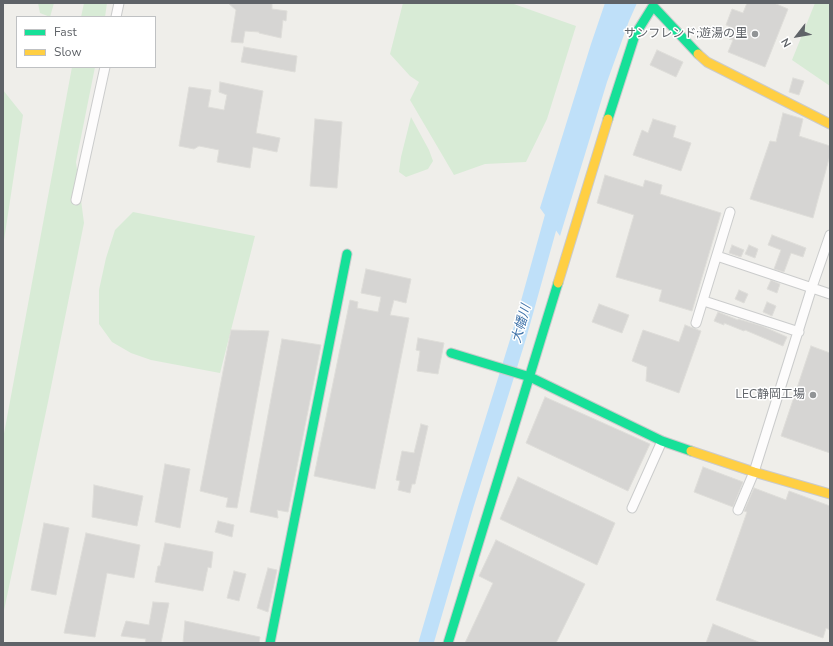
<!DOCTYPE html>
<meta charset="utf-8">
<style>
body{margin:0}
#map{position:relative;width:833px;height:646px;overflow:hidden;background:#efeeea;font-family:"Nunito Sans",sans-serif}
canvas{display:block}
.frame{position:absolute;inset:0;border:4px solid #5f6368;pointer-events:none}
.legend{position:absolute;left:16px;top:16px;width:140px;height:52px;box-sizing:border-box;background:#fff;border:1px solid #bfc1c3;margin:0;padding:5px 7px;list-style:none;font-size:12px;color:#5f6368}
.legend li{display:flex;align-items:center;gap:8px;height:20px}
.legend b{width:20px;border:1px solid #bfc1c3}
.north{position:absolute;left:777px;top:16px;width:40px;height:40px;-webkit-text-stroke:3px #fff;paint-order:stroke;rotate:239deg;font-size:11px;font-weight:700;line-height:16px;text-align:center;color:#5f6368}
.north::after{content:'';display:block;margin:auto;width:14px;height:18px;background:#5f6368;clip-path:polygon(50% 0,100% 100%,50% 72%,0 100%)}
</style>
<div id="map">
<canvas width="833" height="646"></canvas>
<div class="frame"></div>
<ul class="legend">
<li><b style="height:5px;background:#16e098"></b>Fast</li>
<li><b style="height:5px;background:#ffcf43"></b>Slow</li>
</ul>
<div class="north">N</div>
</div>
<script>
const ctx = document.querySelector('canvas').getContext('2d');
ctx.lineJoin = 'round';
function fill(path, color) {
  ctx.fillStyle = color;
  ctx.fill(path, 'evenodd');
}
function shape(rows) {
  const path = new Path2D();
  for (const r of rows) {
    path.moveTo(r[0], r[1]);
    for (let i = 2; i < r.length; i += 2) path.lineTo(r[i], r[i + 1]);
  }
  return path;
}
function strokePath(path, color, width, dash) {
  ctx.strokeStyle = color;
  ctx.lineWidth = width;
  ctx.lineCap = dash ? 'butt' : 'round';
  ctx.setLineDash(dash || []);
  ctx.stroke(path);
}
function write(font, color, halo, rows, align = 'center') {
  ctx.font = font + ' "Nunito Sans","Noto Sans JP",sans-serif';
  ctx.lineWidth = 3;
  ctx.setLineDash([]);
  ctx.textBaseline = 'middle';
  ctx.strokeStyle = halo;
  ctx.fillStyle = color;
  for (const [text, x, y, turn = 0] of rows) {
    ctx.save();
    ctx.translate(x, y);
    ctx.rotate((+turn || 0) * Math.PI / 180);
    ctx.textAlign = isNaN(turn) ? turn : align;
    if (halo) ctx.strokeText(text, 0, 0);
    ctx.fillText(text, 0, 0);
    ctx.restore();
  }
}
fill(shape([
 [38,3,54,3,50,17,40,13],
 [84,3,107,3,105,17,81,17],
 [403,3,511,3,576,26,547,119,526,162,485,164,454,175,410,100,419,82,410,76,390,54],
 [815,3,830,3,830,86,792,60],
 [72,67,95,67,76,162,84,223,48,402,3,615,3,439],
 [3,90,23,115,3,247],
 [411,117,429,150,433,161,428,169,406,177,399,172,401,157],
 [133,212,255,236,220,373,151,360,131,353,112,342,99,324,99,290,106,258,115,230]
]), '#d8ebd6');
fill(shape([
 [605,3,637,3,629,21,607,82,560,236,540,208,591,44]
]), '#bfe0f9');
strokePath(shape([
 [426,643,466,506,519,336,556,203]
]), '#bfe0f9', 15);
const building = shape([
 [228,3,272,3,272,9,287,11,286,21,283,20,281,38,259,33,259,32,245,31,243,43,231,42,236,10,228,3],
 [747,3,774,3,788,9,765,67,728,52,733,40,729,39,733,28,726,25,732,9,743,13,747,3],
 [244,47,297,56,295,72,241,62,244,47],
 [657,50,683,62,676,77,650,65,657,50],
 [793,78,804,81,799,95,789,92,793,78],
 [220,82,263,91,256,133,280,138,277,152,253,147,250,168,217,162,219,150,199,146,194,149,179,146,189,87,211,90,208,107,224,110,227,95,219,92,220,82],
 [783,113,803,119,799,136,830,146,830,155,813,218,750,199,770,141,776,142,783,113],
 [315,119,342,122,337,188,310,186,315,119],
 [653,119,676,126,673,137,691,143,681,171,633,155,642,130,648,133,653,119],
 [605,175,643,187,645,180,662,185,660,194,721,213,692,311,659,301,662,290,616,277,634,215,597,203,605,175],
 [772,235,806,248,803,257,791,253,784,272,774,269,781,250,768,245,772,235],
 [732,245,744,250,741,257,729,253,732,245],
 [749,245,758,249,755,258,745,254,749,245],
 [366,269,411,279,406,303,394,300,390,315,409,318,375,489,314,476,350,300,358,302,357,308,378,312,381,297,361,293,366,269],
 [771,280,780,284,777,293,767,289,771,280],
 [739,290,748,294,744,303,735,299,739,290],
 [767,302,776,306,772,316,763,312,767,302],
 [599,304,629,315,622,333,592,322,599,304],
 [718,312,738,320,738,319,762,326,787,337,783,346,745,330,744,331,724,323,724,325,714,321,718,312],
 [685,325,701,331,679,393,646,381,647,367,632,361,643,330,679,342,685,325],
 [231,330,269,331,237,508,226,507,228,498,200,491,231,330],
 [418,338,444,343,438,374,417,371,420,351,416,350,418,338],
 [282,339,321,345,288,512,277,510,278,518,250,512,282,339],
 [811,346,830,353,830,453,781,436,811,346],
 [545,397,650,444,628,491,526,443,545,397],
 [421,424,428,426,415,484,412,484,410,493,398,490,400,481,396,480,402,451,414,453,421,424],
 [165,464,190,469,180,528,155,522,165,464],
 [703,467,743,482,733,507,694,492,703,467],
 [518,477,615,523,597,565,500,519,518,477],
 [94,485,143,496,137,526,92,517,94,485],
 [754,488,786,500,789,491,830,506,830,630,826,628,823,638,716,600,747,512,744,511,754,488],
 [218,521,234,525,232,537,215,532,218,521],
 [44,523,69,528,56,595,31,590,44,523],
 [86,533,140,545,134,578,107,573,95,637,64,633,86,533],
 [496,540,585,584,556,643,465,643,493,583,479,576,496,540],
 [165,543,213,552,211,568,208,567,203,591,155,582,158,566,160,566,165,543],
 [268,568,277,570,268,612,257,608,268,568],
 [234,571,246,574,239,601,227,598,234,571],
 [153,602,169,603,161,643,145,643,146,639,121,636,126,621,149,625,153,602],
 [185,621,260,637,259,643,183,643,185,621],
 [713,624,761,643,706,643,713,624]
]);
fill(building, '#d6d5d3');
strokePath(building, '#deddd9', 1);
const street = shape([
 [116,17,119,3],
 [76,200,105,67],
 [717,256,830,294],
 [704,301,799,332],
 [696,323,730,212],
 [632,508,662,441],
 [738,510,754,472,812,287,830,235]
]);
const fast = shape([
 [608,119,635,35,653,6,698,54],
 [451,353,530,377,662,441,691,451],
 [270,643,347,254],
 [448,643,558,283]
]);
const slow = shape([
 [698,54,707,62,830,124],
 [558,283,608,119],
 [691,451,754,472,830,494]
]);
strokePath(street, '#cbcccc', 11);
strokePath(fast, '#cacacb', 11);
strokePath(slow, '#cacacb', 11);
strokePath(street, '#fdfcfc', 9);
strokePath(fast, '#16e098', 9);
strokePath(slow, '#ffcf43', 9);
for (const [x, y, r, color] of [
 [755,34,4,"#919496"],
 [813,395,4,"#919496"]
]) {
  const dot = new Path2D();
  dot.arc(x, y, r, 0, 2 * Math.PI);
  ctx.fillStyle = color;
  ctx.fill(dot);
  strokePath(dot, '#fff', 1.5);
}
write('12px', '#5f6368', '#fff', [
 ["サンフレンド;遊湯の里",747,34],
 ["LEC静岡工場",805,395]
], 'right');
write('italic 13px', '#4174aa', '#fff', [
 ["大幡川",522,324,-74]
]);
</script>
